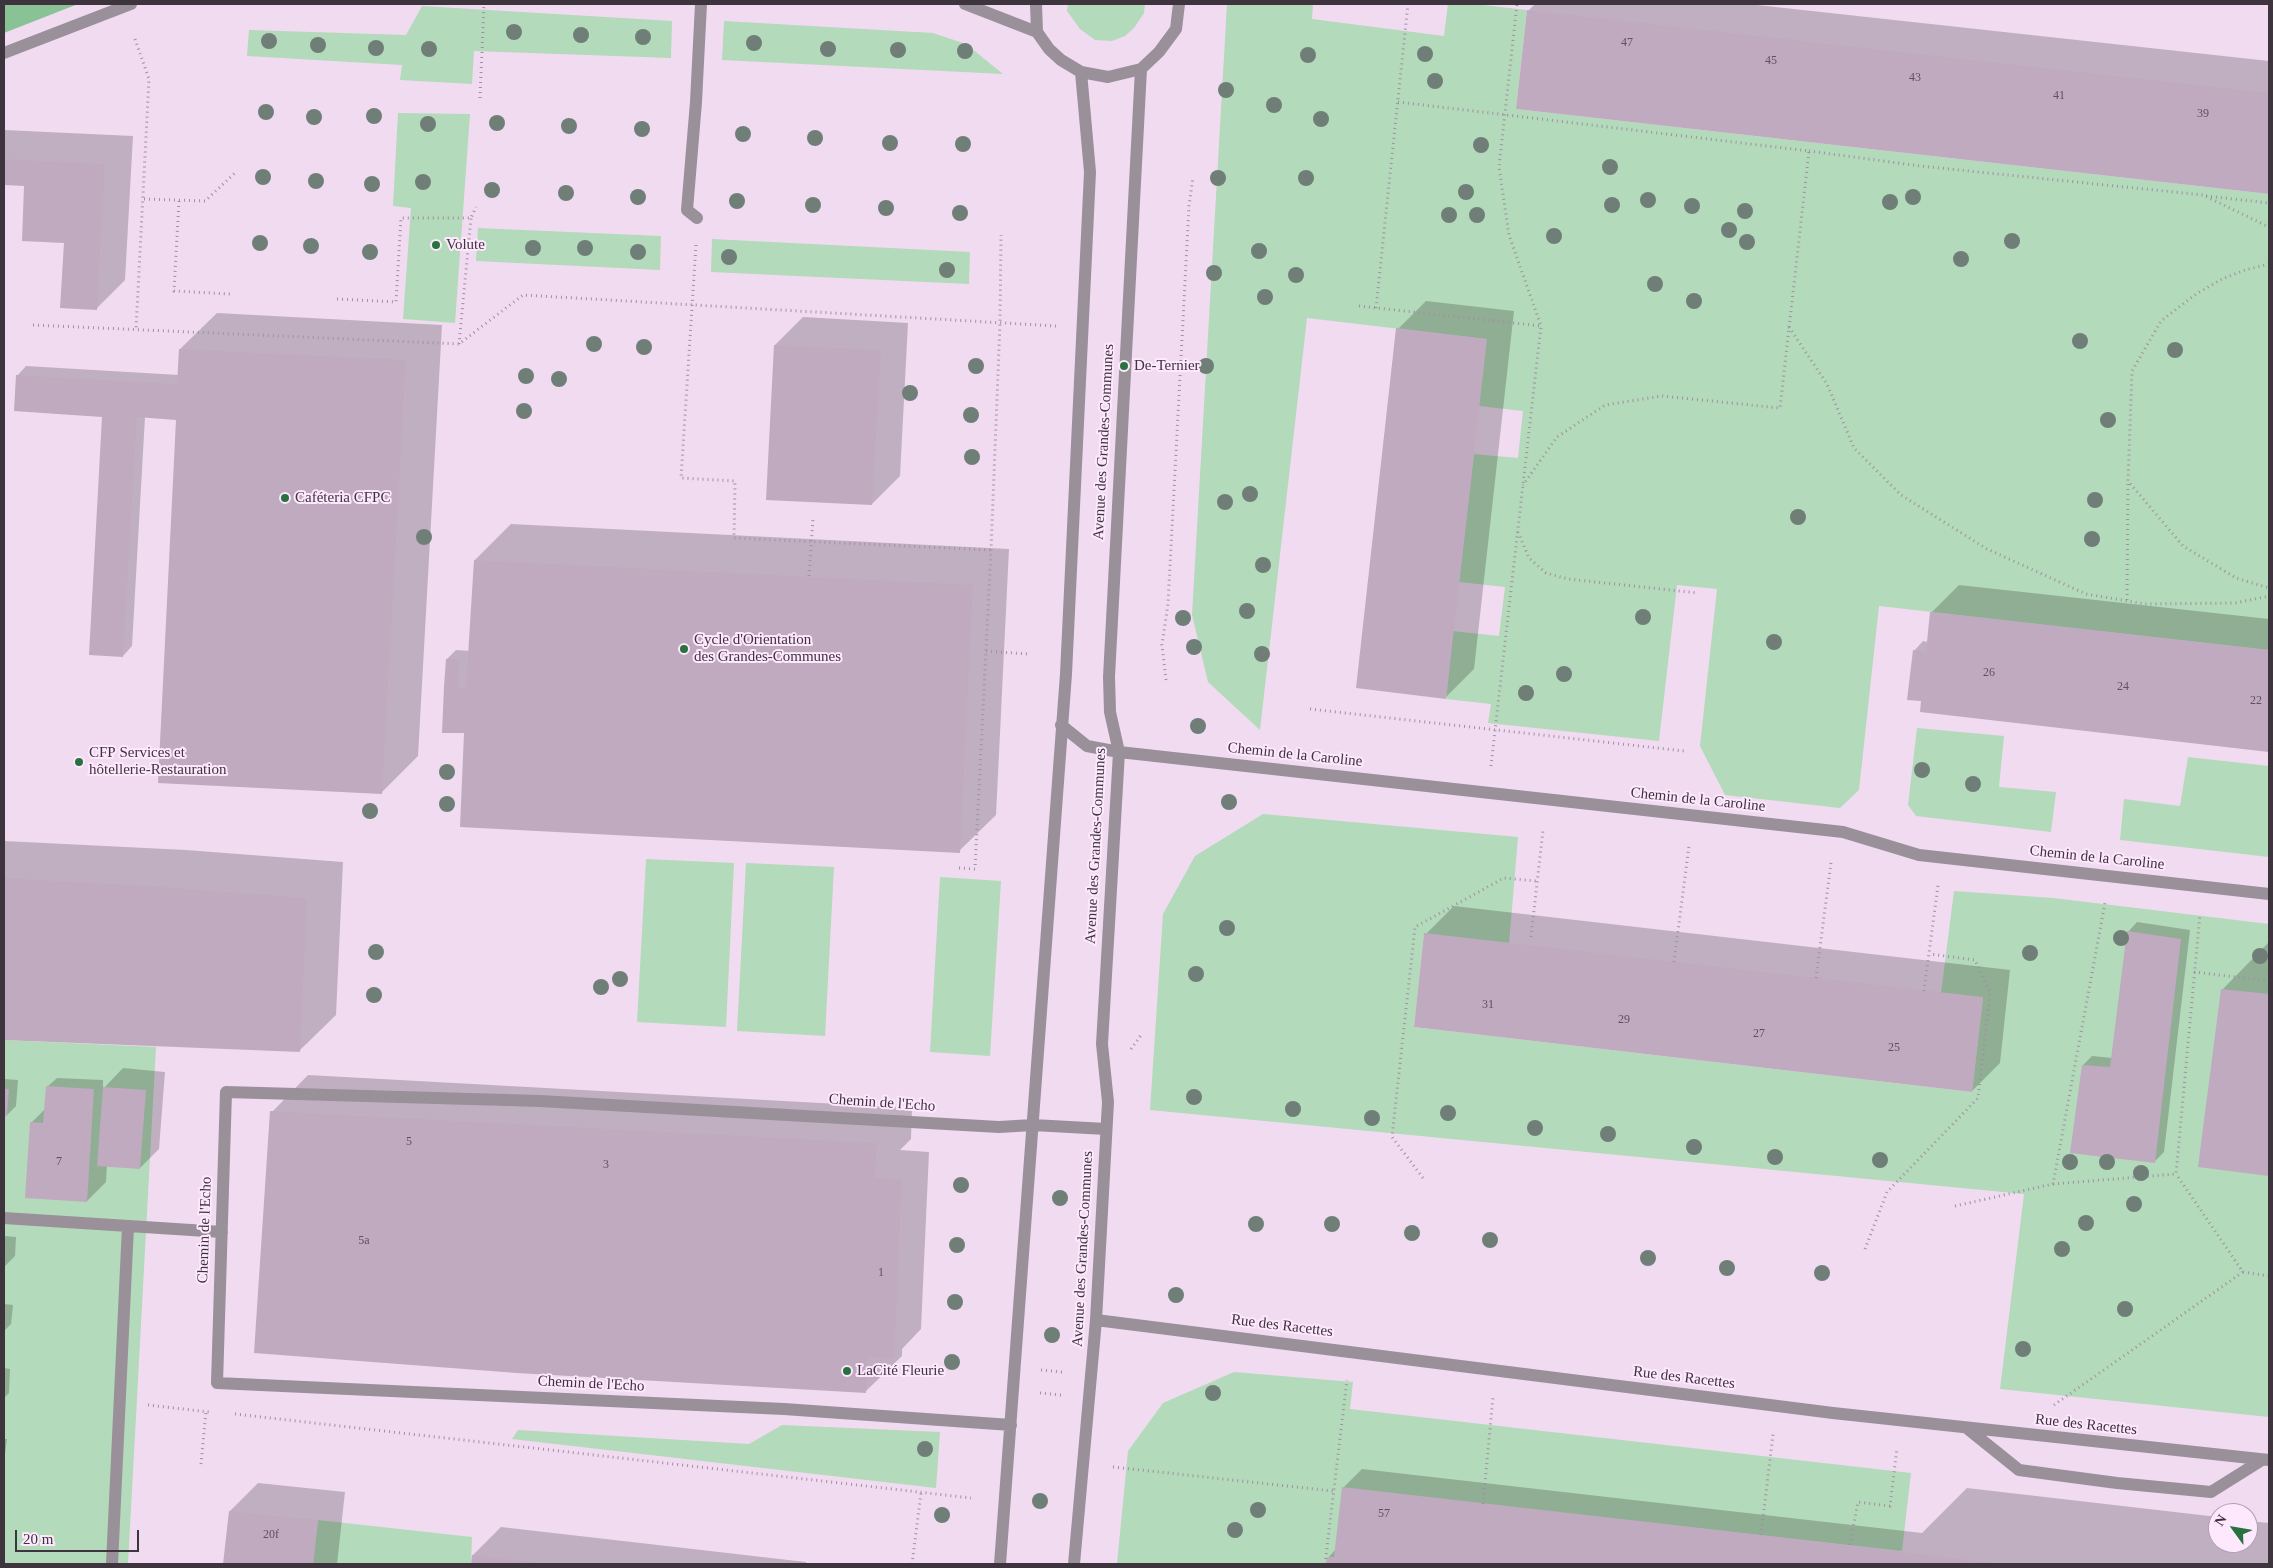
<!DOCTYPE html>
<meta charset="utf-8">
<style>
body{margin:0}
#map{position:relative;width:2273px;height:1568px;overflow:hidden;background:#f1dbf1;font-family:"Times New Roman",serif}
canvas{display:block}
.frame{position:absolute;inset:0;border:5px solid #3d343d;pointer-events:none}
.north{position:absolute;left:2208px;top:1503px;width:50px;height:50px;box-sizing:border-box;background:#fee8fe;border:1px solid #b1a0b1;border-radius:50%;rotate:302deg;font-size:14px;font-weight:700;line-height:20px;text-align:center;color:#3d343d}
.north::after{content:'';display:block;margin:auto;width:18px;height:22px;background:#29723f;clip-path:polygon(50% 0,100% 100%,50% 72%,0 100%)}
.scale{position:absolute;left:15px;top:1530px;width:124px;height:22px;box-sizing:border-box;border:2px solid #3d343d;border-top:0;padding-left:6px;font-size:15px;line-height:18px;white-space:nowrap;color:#3d343d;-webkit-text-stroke:4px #fee8fe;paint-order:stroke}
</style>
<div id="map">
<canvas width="2273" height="1568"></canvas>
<div class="frame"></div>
<div class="north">N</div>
<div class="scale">20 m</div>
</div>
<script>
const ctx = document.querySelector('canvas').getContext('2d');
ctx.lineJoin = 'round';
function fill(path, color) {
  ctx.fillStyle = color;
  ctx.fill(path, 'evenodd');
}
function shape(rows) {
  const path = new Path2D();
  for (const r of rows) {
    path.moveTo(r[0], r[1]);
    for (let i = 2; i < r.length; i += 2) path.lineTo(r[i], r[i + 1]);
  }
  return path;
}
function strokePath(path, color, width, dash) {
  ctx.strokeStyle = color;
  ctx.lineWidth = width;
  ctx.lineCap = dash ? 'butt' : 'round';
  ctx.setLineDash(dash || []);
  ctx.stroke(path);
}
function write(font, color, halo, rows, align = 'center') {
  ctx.font = font + ' "Times New Roman",serif';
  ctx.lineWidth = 4;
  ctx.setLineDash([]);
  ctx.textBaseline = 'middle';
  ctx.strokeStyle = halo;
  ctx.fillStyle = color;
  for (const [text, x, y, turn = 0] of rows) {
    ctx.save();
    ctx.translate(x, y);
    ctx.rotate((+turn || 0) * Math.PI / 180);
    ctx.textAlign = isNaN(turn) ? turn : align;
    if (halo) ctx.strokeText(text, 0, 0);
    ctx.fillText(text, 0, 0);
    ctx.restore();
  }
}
fill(shape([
 [1068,4,1145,4,1144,13,1134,28,1125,36,1112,41,1095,40,1080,29,1067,11],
 [1227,4,1313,4,1312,19,1444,36,1448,4,1474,4,1527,10,1516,109,2269,194,2269,650,1879,606,1859,790,1840,808,1725,795,1700,746,1717,589,1677,585,1659,741,1488,723,1491,704,1446,699,1453,631,1499,636,1505,587,1459,582,1474,454,1518,458,1523,411,1479,406,1486,339,1307,318,1260,730,1208,682,1192,615],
 [422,6,672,21,671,58,474,51,472,84,400,80,402,65,247,56,249,30,406,35],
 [724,21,933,33,966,44,1003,74,722,60],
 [398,113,470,114,455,323,403,319,411,208,393,206],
 [478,228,661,236,660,270,476,261],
 [712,239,970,252,969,284,711,272],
 [1917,728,2004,736,1999,787,2056,792,2051,832,1916,816,1908,805],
 [2188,757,2269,766,2269,857,2120,840,2124,799,2180,806],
 [1263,814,1518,837,1509,944,1424,934,1414,1027,1972,1092,1983,998,1941,993,1954,891,2053,898,2269,924,2269,1417,2000,1389,2024,1194,1150,1110,1163,914,1195,856],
 [646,859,734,863,726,1027,637,1022],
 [746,863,834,867,825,1036,737,1031],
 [940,877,1001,881,990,1056,930,1052],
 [4,1040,156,1047,128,1564,4,1564],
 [1234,1372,1353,1382,1350,1409,1911,1473,1902,1551,1483,1504,1475,1564,1117,1564,1128,1451,1163,1403],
 [782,1425,940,1432,936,1488,512,1439,518,1430,749,1444],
 [318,1520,472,1537,471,1564,313,1564]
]), '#b3daba');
fill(shape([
 [4,4,78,4,4,33]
]), '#89c295');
fill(shape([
 [1535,4,1748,4,2269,61,2269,193,1517,108,1528,11],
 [4,130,133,136,125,280,97,308,65,241,26,185,4,184],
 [1426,301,1514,311,1474,669,1446,697,1398,329],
 [217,313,442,325,418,756,382,792,177,417,145,417,132,646,123,656,103,415,17,376,26,366,179,375,180,349],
 [803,317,908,323,900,476,872,504,775,345],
 [511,524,1009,549,996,815,959,851,466,729,447,659,456,650,470,651,475,560],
 [1959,585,2269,619,2269,751,1921,711,1922,700,1914,651,1923,641,1928,642,1931,613],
 [4,841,186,850,343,862,336,1015,299,1051,4,1038],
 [1454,906,2010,970,2000,1063,1972,1091,1426,934],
 [2137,922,2190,930,2164,1152,2155,1161,2083,1065,2092,1056,2113,1058,2128,932],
 [2269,942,2269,1174,2199,1166,2223,989],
 [123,1068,165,1072,159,1149,140,1168,107,1165,106,1182,87,1201,31,1123,46,1108,47,1087,57,1078,103,1080,103,1089],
 [308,1075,912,1108,911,1139,900,1150,929,1152,921,1329,902,1349,902,1356,865,1392,272,1112],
 [4,1079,18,1080,16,1106,7,1115,4,1115],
 [4,1236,16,1237,15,1256,5,1266,4,1266],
 [4,1304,13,1305,11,1324,4,1331],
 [4,1368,10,1369,9,1393,4,1398],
 [4,1439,7,1439,4,1462],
 [1362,1469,1922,1533,1967,1488,2218,1517,2218,1543,2248,1543,2248,1521,2269,1523,2269,1564,1327,1564,1328,1558,1336,1549,1343,1488],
 [258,1483,345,1492,337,1564,224,1564,230,1511],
 [501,1527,806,1562,806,1564,472,1564,473,1555]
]), '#0003');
fill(shape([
 [1527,10,2269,93,2269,194,1516,109],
 [4,159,105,164,97,310,60,308,64,243,22,241,24,186,4,185],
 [1396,328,1487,339,1446,699,1356,688],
 [774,345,881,350,872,505,766,500],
 [179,349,406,360,382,794,158,783,176,420,137,417,123,657,89,655,102,417,14,411,16,375,177,384],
 [474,560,973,585,960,853,460,827,464,733,442,733,444,687,446,659,460,659,458,687,466,688],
 [1930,612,2269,650,2269,752,1920,712,1921,701,1907,700,1913,650,1926,652],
 [4,878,149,886,307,898,300,1052,4,1040],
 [2127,931,2181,939,2155,1163,2070,1153,2082,1065,2110,1067],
 [1424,933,1983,997,1972,1092,1414,1027],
 [2221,989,2269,994,2269,1176,2198,1167],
 [46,1086,94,1089,87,1202,25,1198,30,1122,43,1123],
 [103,1087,146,1090,140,1169,97,1166],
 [4,1089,9,1089,7,1116,4,1116],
 [270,1111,877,1143,875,1177,902,1180,894,1359,867,1357,866,1393,517,1373,254,1353],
 [1342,1487,1761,1535,2003,1564,1326,1564,1327,1557,1334,1557],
 [229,1511,318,1520,313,1564,223,1564],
 [472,1555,541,1563,541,1564,471,1564]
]), '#bfaabf');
strokePath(shape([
 [135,39,149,79,136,329],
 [480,98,484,4],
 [1398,102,1809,151,1780,408,1662,396,1605,405,1557,437,1523,485],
 [1809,151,1920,166,2203,195,2269,227],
 [2206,196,2269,203],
 [144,199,205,201,236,172],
 [179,201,174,291,230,294],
 [696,245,681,478,735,481,734,538,991,550],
 [2269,264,2245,270,2222,279,2196,294,2161,321,2132,371,2128,481,2183,546,2236,578,2269,588],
 [337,299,396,302,401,218,471,218,476,207],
 [1359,306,1541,326],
 [1376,308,1408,4],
 [33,325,459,344,523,295,1056,326],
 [1789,327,1827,384,1854,448,1901,495,1987,549,2086,594,2145,604,2235,603,2269,596],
 [459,344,471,218],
 [1518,532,1529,558,1546,573,1568,579,1698,593],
 [2127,600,2128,482],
 [986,651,1028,654],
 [1166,680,1162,645,1168,604,1189,206,1193,177],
 [1310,709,1684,751],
 [1491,766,1541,326,1509,235,1499,167,1517,4],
 [959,868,975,869,991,550,1000,323,1001,235],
 [1531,937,1543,830],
 [1674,962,1689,846],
 [2194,972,2269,981],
 [1816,978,1831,863],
 [1924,991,1938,885],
 [1131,1049,1141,1035],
 [1423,1178,1392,1137,1415,927,1504,878,1536,881],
 [2053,1184,2176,1174,2200,914],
 [1955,1206,2053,1184,2105,903],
 [1865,1249,1887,1192,1978,1098,1990,993,1975,960,1930,954],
 [2243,1272,2269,1276],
 [1041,1370,1062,1372],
 [1040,1393,1061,1395],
 [148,1405,209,1412],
 [2054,1405,2243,1272,2176,1174],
 [235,1414,971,1498],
 [201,1464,206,1411],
 [1113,1467,1333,1491],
 [1483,1504,1493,1397],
 [1761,1535,1773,1434],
 [1850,1545,1858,1502,1890,1506,1897,1448],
 [912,1564,921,1493],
 [1325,1564,1347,1380],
 [2033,1564,2033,1561]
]), '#a090a0', 3, [1, 4]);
strokePath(shape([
 [965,4,1037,32],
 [1036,4,1037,32,1049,49,1061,60,1081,72,1108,77,1141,69,1159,52,1176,29,1179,4],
 [4,53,131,4],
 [697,218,687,210,696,102,701,4],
 [1061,725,1087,746,1119,752,1843,832,1919,855,2269,894],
 [4,1218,222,1232],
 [1096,1320,1833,1413,2269,1460],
 [1011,1425,784,1409,217,1383,226,1092,540,1101,999,1127,1033,1125,1106,1129],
 [1968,1429,2019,1470,2117,1483,2211,1492,2262,1460],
 [112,1564,128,1226],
 [1000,1564,1066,674,1090,172,1081,72],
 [1074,1564,1096,1320,1108,1102,1102,1044,1119,752,1110,712,1109,677,1141,69]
]), '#99909a', 12);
strokePath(shape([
 [809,576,813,519]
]), '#a090a0', 3, [1, 4]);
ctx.fillStyle = '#707e78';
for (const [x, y] of [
 [514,32],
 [581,35],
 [643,37],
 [269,41],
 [754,43],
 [318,45],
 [376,48],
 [429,49],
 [828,49],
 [898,50],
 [965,51],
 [1425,54],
 [1308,55],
 [1435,81],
 [1226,90],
 [1274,105],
 [266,112],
 [374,116],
 [314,117],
 [1321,119],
 [497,123],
 [428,124],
 [569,126],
 [642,129],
 [743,134],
 [815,138],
 [890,143],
 [963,144],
 [1481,145],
 [1610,167],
 [263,177],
 [1218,178],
 [1306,178],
 [316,181],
 [423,182],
 [372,184],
 [492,190],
 [1466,192],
 [566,193],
 [638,197],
 [1913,197],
 [1648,200],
 [737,201],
 [1890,202],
 [813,205],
 [1612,205],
 [1692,206],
 [886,208],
 [1745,211],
 [960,213],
 [1449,215],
 [1477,215],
 [1729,230],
 [1554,236],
 [2012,241],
 [1747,242],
 [260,243],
 [311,246],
 [533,248],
 [585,248],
 [1259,251],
 [370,252],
 [638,252],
 [729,257],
 [1961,259],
 [947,270],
 [1214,273],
 [1296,275],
 [1655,284],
 [1265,297],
 [1694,301],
 [2080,341],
 [594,344],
 [644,347],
 [2175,350],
 [976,366],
 [1206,366],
 [526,376],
 [559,379],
 [910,393],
 [524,411],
 [971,415],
 [2108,420],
 [972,457],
 [1250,494],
 [2095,500],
 [1225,502],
 [1798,517],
 [424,537],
 [2092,539],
 [1263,565],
 [1247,611],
 [1643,617],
 [1183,618],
 [1774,642],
 [1194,647],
 [1262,654],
 [1564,674],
 [1526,693],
 [1198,726],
 [1922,770],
 [447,772],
 [1973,784],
 [1229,802],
 [447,804],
 [370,811],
 [1227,928],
 [2121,938],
 [376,952],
 [2030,953],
 [2260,956],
 [1196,974],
 [620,979],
 [601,987],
 [374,995],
 [1194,1097],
 [1293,1109],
 [1448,1113],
 [1372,1118],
 [1535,1128],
 [1608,1134],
 [1694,1147],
 [1775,1157],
 [1880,1160],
 [2070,1162],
 [2107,1162],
 [2141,1173],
 [961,1185],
 [1060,1198],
 [2134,1204],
 [2086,1223],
 [1256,1224],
 [1332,1224],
 [1412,1233],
 [1490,1240],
 [957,1245],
 [2062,1249],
 [1648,1258],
 [1727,1268],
 [1822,1273],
 [1176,1295],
 [955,1302],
 [2125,1309],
 [1052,1335],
 [2023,1349],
 [952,1362],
 [1213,1393],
 [925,1449],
 [1040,1501],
 [1258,1510],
 [942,1515],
 [1235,1530]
]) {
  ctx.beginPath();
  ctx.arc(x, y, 8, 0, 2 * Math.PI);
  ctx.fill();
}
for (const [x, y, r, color] of [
 [436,245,5,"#29723f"],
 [1124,366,5,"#29723f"],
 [285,498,5,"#29723f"],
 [684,649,5,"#29723f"],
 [79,762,5,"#29723f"],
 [847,1371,5,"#29723f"]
]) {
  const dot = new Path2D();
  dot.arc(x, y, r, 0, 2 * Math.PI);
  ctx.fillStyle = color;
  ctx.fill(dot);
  strokePath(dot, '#fee8fe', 2);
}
write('12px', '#5e525e', null, [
 ["47",1627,43],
 ["45",1771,61],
 ["43",1915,78],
 ["41",2059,96],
 ["39",2203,114],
 ["26",1989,673],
 ["24",2123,687],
 ["22",2256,701],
 ["31",1488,1005],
 ["29",1624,1020],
 ["27",1759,1034],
 ["25",1894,1048],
 ["5",409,1142],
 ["7",59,1162],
 ["3",606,1165],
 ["5a",364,1241],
 ["1",881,1273],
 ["57",1384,1514],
 ["20f",271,1535]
]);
write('15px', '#3d343d', '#fee8fe', [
 ["Volute",446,245],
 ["De-Ternier",1134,366],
 ["Caféteria CFPC",295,498],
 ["Cycle d'Orientation",694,640],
 ["des Grandes-Communes",694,657],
 ["CFP Services et",89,753],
 ["hôtellerie-Restauration",89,770],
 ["LaCité Fleurie",857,1371]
], 'left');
write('15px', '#3d343d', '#fee8fe', [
 ["Avenue des Grandes-Communes",1104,442,-87],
 ["Chemin de la Caroline",1295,755,6],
 ["Chemin de la Caroline",1698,800,6],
 ["Avenue des Grandes-Communes",1096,846,-87],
 ["Chemin de la Caroline",2097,858,6],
 ["Chemin de l'Echo",882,1103,4],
 ["Chemin de l'Echo",205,1230,-88],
 ["Avenue des Grandes-Communes",1083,1249,-87],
 ["Rue des Racettes",1282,1326,7],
 ["Rue des Racettes",1684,1378,7],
 ["Chemin de l'Echo",591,1384,3],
 ["Rue des Racettes",2086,1425,6]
]);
</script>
